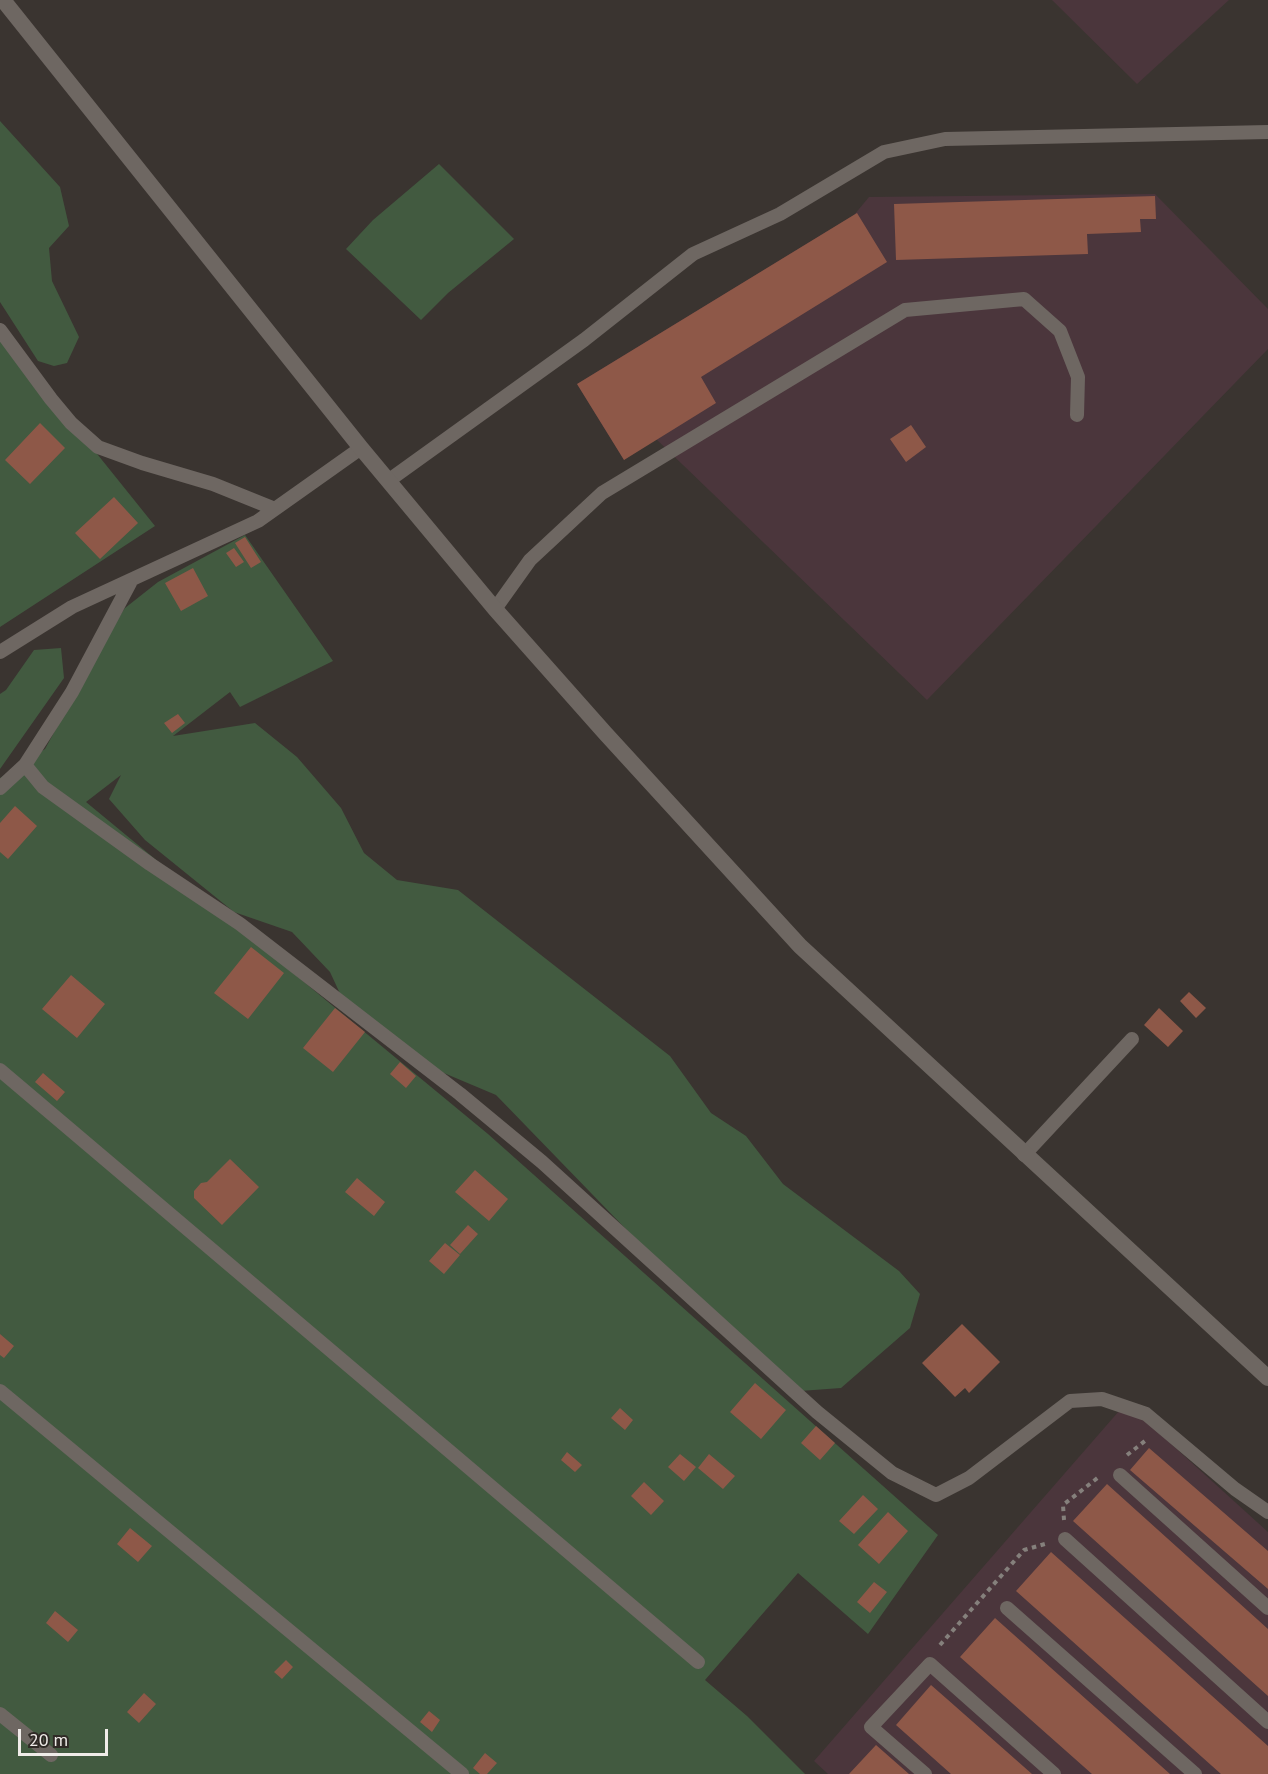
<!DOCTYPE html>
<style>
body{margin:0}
#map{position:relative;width:1268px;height:1774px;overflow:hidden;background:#3a3430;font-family:"PT Sans",sans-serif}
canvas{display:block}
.scale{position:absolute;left:18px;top:1729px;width:90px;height:27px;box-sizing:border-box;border:3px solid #f0ece9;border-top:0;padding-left:8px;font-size:18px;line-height:21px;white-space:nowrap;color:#f0ece9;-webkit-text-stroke:4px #2f2a26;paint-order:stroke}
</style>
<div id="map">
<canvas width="1268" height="1774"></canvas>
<div class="scale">20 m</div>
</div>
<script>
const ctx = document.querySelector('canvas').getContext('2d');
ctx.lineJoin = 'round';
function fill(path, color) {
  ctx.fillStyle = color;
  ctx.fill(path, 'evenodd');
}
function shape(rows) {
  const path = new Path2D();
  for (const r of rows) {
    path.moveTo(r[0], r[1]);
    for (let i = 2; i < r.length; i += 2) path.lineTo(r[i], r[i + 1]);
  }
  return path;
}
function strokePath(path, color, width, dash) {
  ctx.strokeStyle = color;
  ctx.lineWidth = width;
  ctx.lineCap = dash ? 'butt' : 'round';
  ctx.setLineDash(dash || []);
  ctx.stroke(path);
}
fill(shape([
 [1052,0,1229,0,1137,84],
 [1155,194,1268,309,1268,349,927,700,656,439,624,460,577,384,854,215,869,197],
 [1126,1403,1268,1532,1268,1774,828,1774,814,1761]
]), '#4b363c');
fill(shape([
 [0,121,60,187,69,226,49,248,52,281,79,337,67,363,54,366,38,361,0,302],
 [439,164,514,239,448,293,421,320,346,249,373,220],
 [0,333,155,526,0,627],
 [245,535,333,661,240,707,230,692,173,736,255,723,297,757,341,808,364,853,397,880,458,890,670,1056,711,1113,746,1136,783,1184,899,1271,920,1294,910,1328,841,1388,800,1391,653,1257,496,1095,432,1068,343,1000,330,972,292,932,234,912,145,840,109,799,121,775,86,802,488,1134,938,1535,868,1634,798,1573,705,1680,747,1716,805,1774,0,1774,0,778,45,749,109,632,125,608,158,582],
 [61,648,64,678,0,769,0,694,6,690,34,650]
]), '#425a40');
fill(shape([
 [1155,196,1156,219,1140,219,1141,232,1087,234,1088,254,896,260,894,204],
 [857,213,887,262,701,377,716,403,624,460,577,384],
 [40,423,65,448,30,484,5,460],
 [911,425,926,447,906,462,890,439],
 [114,497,138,523,100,559,75,533],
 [245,537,261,562,251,568,235,543],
 [234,548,244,562,236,567,226,553],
 [193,568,208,596,181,611,165,583],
 [178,714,185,723,172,733,164,723],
 [15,806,37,826,8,859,0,852,0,823],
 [251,947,284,973,248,1019,214,993],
 [71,975,105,1004,77,1038,42,1009],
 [1189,992,1206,1008,1196,1018,1180,1001],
 [335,1008,365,1032,333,1072,303,1048],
 [1159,1008,1183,1031,1168,1047,1144,1025],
 [400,1062,416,1076,406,1088,390,1074],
 [43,1073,65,1092,57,1101,35,1082],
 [230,1159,259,1187,222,1225,194,1198,194,1191,201,1183,207,1182],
 [475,1170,508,1199,489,1221,455,1192],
 [357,1178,385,1202,374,1216,345,1192],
 [468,1225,478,1234,460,1254,450,1245],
 [445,1243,460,1255,444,1274,429,1261],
 [962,1324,1000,1362,969,1393,965,1388,955,1397,922,1363],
 [0,1334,14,1346,4,1358,0,1355],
 [755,1383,786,1410,761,1439,730,1412],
 [620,1408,633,1420,625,1430,611,1418],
 [816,1426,835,1443,820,1460,801,1443],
 [1149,1448,1268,1551,1268,1589,1130,1470],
 [567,1452,582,1465,575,1472,561,1460],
 [680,1454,696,1467,684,1481,668,1467],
 [709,1454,735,1476,723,1489,698,1468],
 [644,1482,664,1501,651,1515,631,1496],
 [1107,1484,1268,1629,1268,1696,1073,1521],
 [863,1495,878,1509,854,1534,839,1521],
 [888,1512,908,1531,879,1564,858,1545],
 [130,1528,152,1546,138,1562,117,1544],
 [1051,1552,1268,1746,1268,1774,1221,1774,1016,1591],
 [874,1582,887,1592,870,1613,857,1602],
 [55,1611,78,1630,68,1642,46,1623],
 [995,1618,1170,1774,1092,1774,960,1657],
 [286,1660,293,1667,282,1679,274,1672],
 [931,1685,947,1699,1032,1774,951,1774,896,1725],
 [144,1693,156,1704,139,1723,127,1712],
 [429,1711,440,1720,432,1732,420,1722],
 [876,1745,909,1774,849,1774],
 [485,1753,497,1763,487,1774,480,1774,473,1768]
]), '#8e5848');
strokePath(shape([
 [1127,1455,1145,1441],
 [1064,1520,1063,1505,1100,1476],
 [940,1645,1024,1550,1045,1544]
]), '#85807c', 4, [4.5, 4.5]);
strokePath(shape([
 [0,330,51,399,71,423,98,447,142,463,213,484,275,509],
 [388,481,584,340,693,254,780,214,884,152,945,139,1268,132],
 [495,609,530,560,602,493,905,310,1024,299,1060,331,1078,377,1077,415],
 [0,652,72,607,258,521,361,448],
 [25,765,43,787,150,864,240,924,460,1094,542,1162,817,1412,892,1473,936,1495,969,1478,1070,1401,1102,1399,1146,1414,1235,1489,1268,1512],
 [0,788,25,765,72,692,130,583],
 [0,1070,698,1662],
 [1024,1155,1132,1039],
 [0,1391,462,1774],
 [1120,1475,1268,1608],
 [1065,1539,1268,1722],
 [1007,1608,1195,1774],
 [0,1714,51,1755],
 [925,1774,871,1727,930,1664,1054,1774]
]), '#6e6762', 14);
strokePath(shape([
 [3,0,361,448,495,609,605,733,800,946,1268,1378]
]), '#6e6762', 16);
</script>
